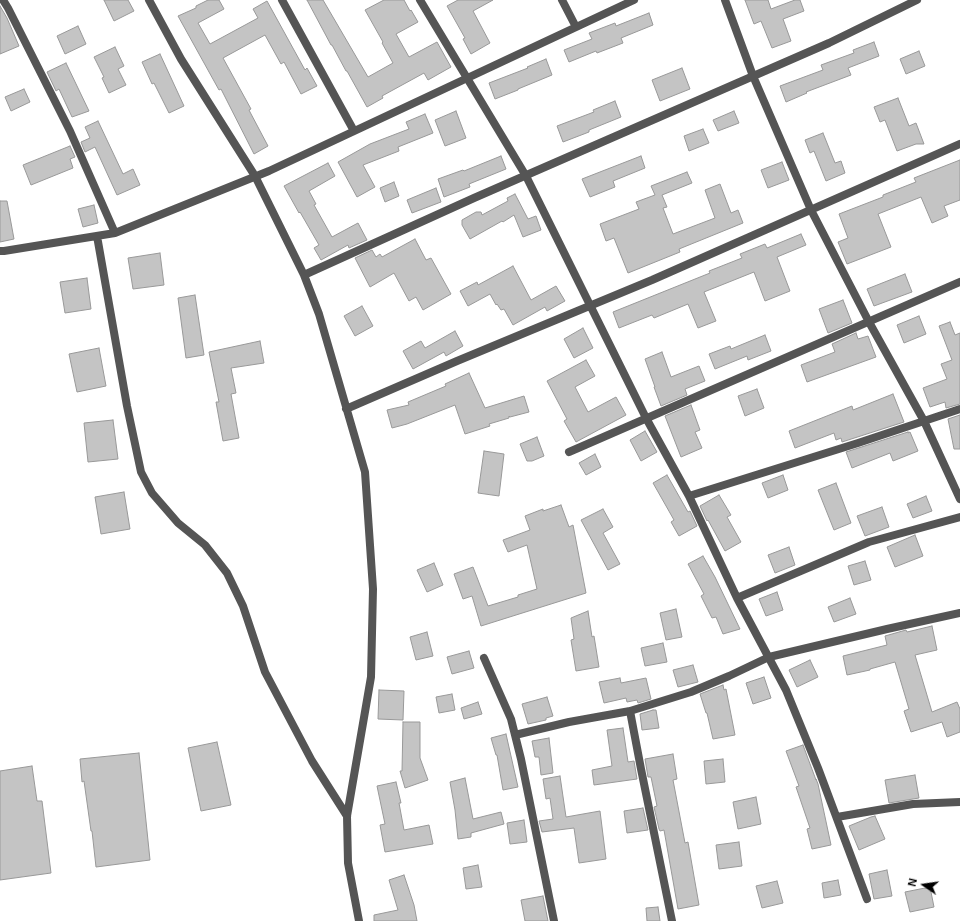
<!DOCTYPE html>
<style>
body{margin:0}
#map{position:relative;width:960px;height:921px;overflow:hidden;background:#fff;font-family:Arial,sans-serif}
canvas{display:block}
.north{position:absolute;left:904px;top:865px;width:40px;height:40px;-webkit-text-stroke:3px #fff;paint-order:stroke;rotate:283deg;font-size:11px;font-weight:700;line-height:16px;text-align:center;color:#000}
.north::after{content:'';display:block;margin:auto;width:14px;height:18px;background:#000;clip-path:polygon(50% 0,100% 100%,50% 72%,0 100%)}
</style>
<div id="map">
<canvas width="960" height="921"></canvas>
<div class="north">N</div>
</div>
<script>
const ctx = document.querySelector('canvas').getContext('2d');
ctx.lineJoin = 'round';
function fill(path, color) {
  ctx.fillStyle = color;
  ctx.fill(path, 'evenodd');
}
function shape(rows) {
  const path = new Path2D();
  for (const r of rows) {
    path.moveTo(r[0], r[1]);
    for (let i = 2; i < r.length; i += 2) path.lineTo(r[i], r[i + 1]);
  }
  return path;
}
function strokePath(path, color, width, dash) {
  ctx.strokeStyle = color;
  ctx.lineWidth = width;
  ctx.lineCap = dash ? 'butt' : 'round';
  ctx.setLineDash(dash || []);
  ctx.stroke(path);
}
const building = shape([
 [104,0,128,0,134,11,114,21,104,0],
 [208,0,219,0,224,9,198,23,210,44,258,18,253,9,267,1,305,70,307,68,317,86,301,94,284,62,281,64,265,35,223,58,251,109,249,110,250,112,268,146,254,154,221,89,219,90,178,16,196,8,196,6,208,0],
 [307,0,323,0,368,77,393,63,382,43,383,42,365,10,384,0,404,0,410,11,411,10,418,22,396,34,409,57,437,42,451,67,428,80,424,73,382,96,383,98,367,107,347,71,346,71,332,45,331,45,307,0],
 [458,0,493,0,473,11,490,43,471,54,463,39,465,38,447,6,458,0],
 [745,0,768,0,771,9,795,0,800,0,804,11,783,19,791,41,772,48,761,21,754,24,745,0],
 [0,6,7,18,19,46,0,54,0,6],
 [649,13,653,25,621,38,623,43,597,53,596,51,569,62,564,50,592,39,589,33,615,23,616,26,649,13],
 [78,26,86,44,65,54,57,36,78,26],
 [874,42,879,56,848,68,851,75,806,92,807,93,786,102,780,86,823,70,821,65,854,53,853,50,874,42],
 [115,47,124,66,118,69,126,85,109,93,102,78,104,77,94,57,115,47],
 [919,51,925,66,906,74,900,59,919,51],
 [160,54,184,106,169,113,154,83,152,84,142,62,160,54],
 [546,59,552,75,518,89,518,90,495,99,489,83,528,68,527,67,546,59],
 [66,63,89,111,72,117,59,89,56,91,47,72,66,63],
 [682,68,690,89,660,101,652,80,682,68],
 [24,89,30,102,11,111,5,97,24,89],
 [898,98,909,126,916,123,924,144,916,144,897,151,885,120,880,122,874,107,898,98],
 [615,101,621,117,589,130,589,132,563,142,557,126,594,112,593,110,615,101],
 [456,111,466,138,445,146,435,120,456,111],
 [734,111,739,123,718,131,713,120,734,111],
 [425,114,433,133,398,147,399,151,363,165,375,187,357,197,338,162,370,144,409,129,406,122,425,114],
 [98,121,123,174,133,169,140,185,117,195,95,147,85,152,81,142,90,138,85,127,98,121],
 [703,129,709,143,689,151,684,136,703,129],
 [823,133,835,163,841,161,845,173,826,181,814,151,810,153,805,140,823,133],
 [70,146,75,157,70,159,73,168,31,185,23,165,70,146],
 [501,156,506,169,469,184,470,187,444,197,438,179,463,170,464,171,501,156],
 [641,156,645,168,613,181,615,187,590,197,582,179,641,156],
 [960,160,960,200,944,206,948,216,932,223,921,197,878,214,891,247,847,264,838,242,848,238,839,214,883,197,883,195,916,182,914,178,960,160],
 [782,162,789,180,768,188,761,170,782,162],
 [328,163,335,176,309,191,316,204,314,205,332,237,358,223,367,240,349,248,348,245,321,260,314,248,319,245,300,212,299,213,284,186,328,163],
 [687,172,692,183,662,195,667,207,663,208,673,234,715,218,705,190,720,184,731,213,738,210,743,223,679,249,680,252,628,273,614,238,606,241,600,224,639,209,636,202,655,195,651,186,687,172],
 [394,182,399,196,385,202,380,188,394,182],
 [436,188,441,202,412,213,407,200,436,188],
 [515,194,528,219,536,216,541,230,523,237,514,215,503,222,502,221,470,239,462,225,462,220,476,212,481,212,482,215,508,201,507,198,515,194],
 [0,201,7,201,14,239,0,242,0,201],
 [94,205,98,223,83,227,78,209,94,205],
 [801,234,806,245,777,257,790,291,765,301,754,272,704,292,716,321,698,328,688,304,654,318,652,315,619,328,613,312,710,273,709,271,742,258,740,254,765,244,767,248,801,234],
 [415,239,426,260,431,258,451,294,423,310,416,297,409,301,394,273,370,287,355,258,372,250,376,257,380,254,382,257,415,239],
 [160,253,164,285,133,289,128,258,160,253],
 [513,266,531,300,556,286,565,301,547,311,545,307,513,325,504,309,501,310,497,304,496,305,490,294,468,306,460,291,477,282,478,285,513,266],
 [905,274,912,292,874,306,867,289,905,274],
 [87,278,91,309,65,313,60,282,87,278],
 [195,295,204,355,186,358,178,298,195,295],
 [843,300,852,323,828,333,819,309,843,300],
 [362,306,373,326,355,336,344,316,362,306],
 [919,316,926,334,904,343,897,325,919,316],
 [950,322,955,335,960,333,960,404,946,408,945,402,930,407,923,388,947,379,941,364,952,360,939,326,950,322],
 [583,328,593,348,574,358,564,339,583,328],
 [455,331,463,346,446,356,444,352,413,369,403,351,421,341,425,348,455,331],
 [856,333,858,339,868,336,876,357,807,382,801,365,835,352,832,344,856,333],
 [765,335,771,351,748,360,747,356,715,369,709,354,730,346,731,349,765,335],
 [260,341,264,363,231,368,236,393,231,394,239,438,223,441,216,402,219,402,209,352,260,341],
 [99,348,106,386,77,392,69,354,99,348],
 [662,352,671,377,699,366,705,381,685,389,687,395,661,406,654,387,655,387,645,359,662,352],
 [586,360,595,376,575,387,588,412,616,397,626,415,576,442,564,421,567,419,547,381,586,360],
 [469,373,485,408,524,396,529,412,510,417,509,416,509,418,489,424,490,426,465,434,455,405,407,424,392,428,387,410,409,405,408,402,446,386,445,384,469,373],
 [757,389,764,408,745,416,738,396,757,389],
 [893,394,904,422,842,442,841,438,836,440,834,433,795,448,789,431,852,406,853,410,893,394],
 [691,405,700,430,695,432,702,448,681,457,665,416,691,405],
 [960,415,960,449,954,449,948,419,960,415],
 [113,420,118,459,88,462,84,423,113,420],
 [645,431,657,452,641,461,630,440,645,431],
 [908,432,908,433,910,432,918,451,893,461,890,453,852,468,846,452,908,432],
 [537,437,544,456,532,461,527,461,520,444,537,437],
 [484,451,504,454,499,496,478,493,484,451],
 [595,454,601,467,586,475,579,463,595,454],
 [667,475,688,512,690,511,697,526,679,536,671,522,674,520,653,483,667,475],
 [783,475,788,490,768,498,762,483,783,475],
 [836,483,851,523,834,530,818,490,836,483],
 [124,492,130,529,101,534,95,497,124,492],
 [719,495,731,515,727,517,741,542,725,551,708,520,707,521,700,506,719,495],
 [926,496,932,511,913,518,907,504,926,496],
 [561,505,569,527,573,525,586,593,481,626,472,596,463,599,454,574,473,567,488,606,518,597,518,595,537,589,527,545,508,552,503,540,530,530,525,516,543,509,543,511,561,505],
 [882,507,889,527,865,536,857,516,882,507],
 [603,509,613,527,603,533,620,564,608,570,581,520,603,509],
 [915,535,923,556,895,567,887,547,915,535],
 [789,547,795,565,775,573,768,555,789,547],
 [703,556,715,577,740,629,723,634,716,617,712,618,701,596,704,594,688,564,703,556],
 [865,561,871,580,854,585,848,566,865,561],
 [434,563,443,585,427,592,417,570,434,563],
 [777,592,783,610,766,616,759,599,777,592],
 [850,598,856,614,834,622,828,607,850,598],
 [676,609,682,637,666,640,660,613,676,609],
 [588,611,592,637,594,636,599,667,576,671,571,640,574,639,571,618,588,611],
 [932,626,937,650,915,655,932,712,957,702,960,709,960,732,947,737,942,722,911,732,904,711,909,709,895,662,870,669,870,670,847,675,843,656,887,645,885,636,906,630,907,632,932,626],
 [427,632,433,656,416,660,410,637,427,632],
 [663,643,667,662,645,666,641,648,663,643],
 [469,651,474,668,452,674,447,657,469,651],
 [810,660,818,677,797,687,789,670,810,660],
 [693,665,698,682,678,687,673,670,693,665],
 [764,677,771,698,753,704,746,683,764,677],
 [620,678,621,683,646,678,651,699,638,703,637,700,627,702,626,698,604,703,599,682,620,678],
 [723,685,724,690,726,689,735,735,713,739,707,713,706,713,700,694,723,685],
 [379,690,404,691,403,720,378,719,379,690],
 [452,694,455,710,439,713,436,697,452,694],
 [547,697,553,716,546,718,546,720,528,724,522,704,547,697],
 [478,702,482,714,464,719,461,708,478,702],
 [653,710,656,710,659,728,642,730,640,714,653,710],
 [403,722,420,722,420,758,428,780,405,788,400,771,402,771,403,722],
 [623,728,628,762,634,761,637,779,594,785,592,770,612,766,607,730,623,728],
 [506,734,518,787,503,790,497,755,496,755,491,738,506,734],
 [549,738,553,773,541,775,539,757,535,757,532,741,549,738],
 [217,742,231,805,201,811,188,748,217,742],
 [803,745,816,780,816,779,818,784,831,845,812,849,807,829,810,828,796,787,799,786,786,751,803,745],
 [139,753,150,860,96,867,92,831,91,831,84,781,82,782,80,759,139,753],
 [673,754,677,779,673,780,685,843,688,842,699,905,678,909,664,830,660,831,659,829,654,807,657,806,651,777,648,777,645,759,673,754],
 [723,759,725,782,706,784,704,761,723,759],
 [32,766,37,801,42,801,51,873,0,880,0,771,32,766],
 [915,775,919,798,889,803,885,780,915,775],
 [560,776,566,817,600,811,606,859,579,863,574,828,542,832,539,821,553,819,550,798,546,799,543,779,560,776],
 [465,778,473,819,501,812,504,824,471,833,471,837,458,839,455,810,450,782,465,778],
 [396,782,401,803,399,803,404,830,429,825,433,844,385,852,380,825,385,824,377,786,396,782],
 [756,797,761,824,738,829,733,802,756,797],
 [643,808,648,830,627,833,624,811,643,808],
 [875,816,885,839,859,850,849,826,871,817,875,816],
 [524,820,527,842,510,844,507,823,524,820],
 [739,842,742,866,719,869,716,845,739,842],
 [478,865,482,887,466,889,463,868,478,865],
 [887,870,892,896,874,899,869,874,887,870],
 [404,875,414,905,417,921,374,921,374,915,398,910,389,880,404,875],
 [838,880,841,895,824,898,822,883,838,880],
 [777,881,783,903,762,908,756,886,777,881],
 [930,887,934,907,910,912,905,892,930,887],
 [543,896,548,921,525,921,521,900,543,896],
 [658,907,660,921,647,921,646,908,658,907]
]);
fill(building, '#c4c4c4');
strokePath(building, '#999', 1);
strokePath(shape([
 [3,0,8,8,70,131,115,233],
 [149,0,181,59,255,176,304,275,319,314,365,472,373,589,371,677,347,816,348,863,359,921],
 [282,0,354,131],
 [420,0,526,176,646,418,689,496,737,598,786,690,818,768,867,899],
 [562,0,576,27],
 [725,0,753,76,811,210,869,322,924,421,960,499],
 [97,236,127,406,141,472,152,493,178,523,205,545,227,573,243,606,265,672,312,761,347,816],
 [0,251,4,251,115,233,269,171,634,0],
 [304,275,474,198,829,43,917,0],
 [346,409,457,361,652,280,960,144],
 [569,452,960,282],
 [689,496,858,443,960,409],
 [737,598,869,542,960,517],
 [484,658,511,719,521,759,554,921],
 [630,711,641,769,672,921],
 [515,735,569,722,630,711,691,692,729,676,769,657,887,629,960,613],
 [837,817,913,804,960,802]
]), '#555', 8);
</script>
